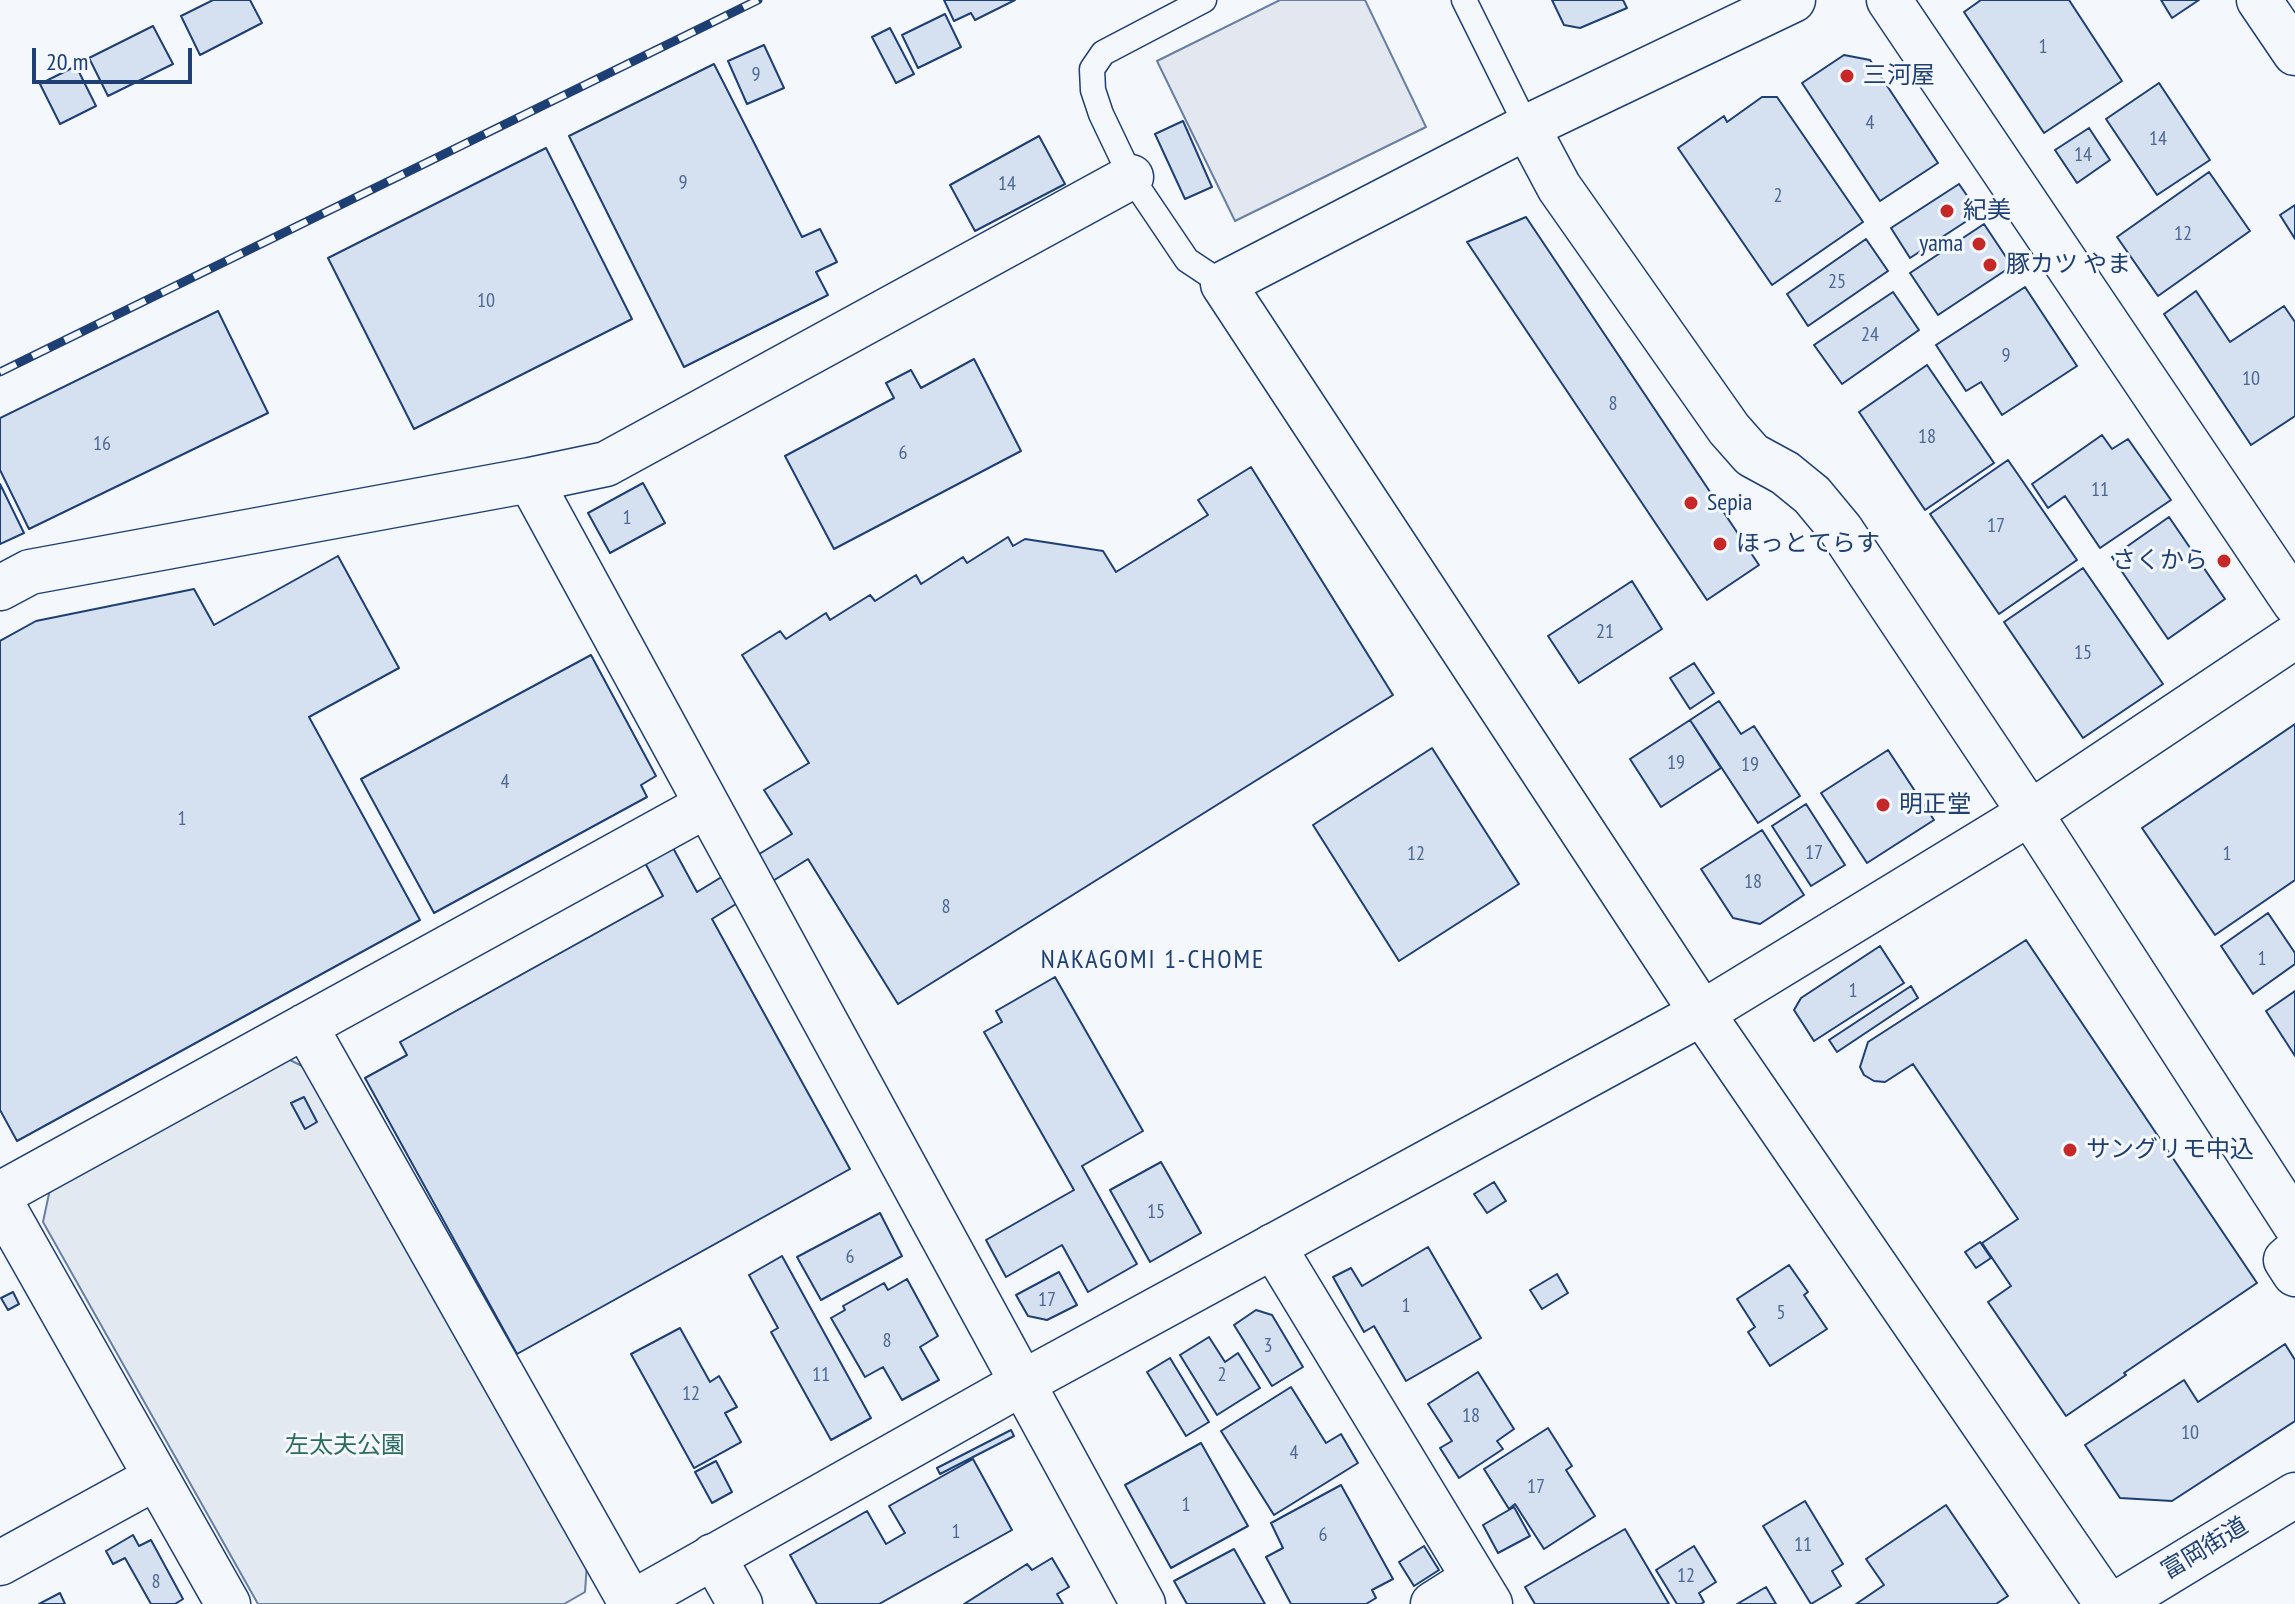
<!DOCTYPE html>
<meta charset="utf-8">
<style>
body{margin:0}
#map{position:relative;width:2295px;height:1604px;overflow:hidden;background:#f4f7fb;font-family:"PT Sans Narrow",sans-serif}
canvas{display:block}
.scale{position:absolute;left:32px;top:48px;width:160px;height:36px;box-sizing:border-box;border:4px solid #1d3f73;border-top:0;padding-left:10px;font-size:24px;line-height:28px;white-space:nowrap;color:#1d3f73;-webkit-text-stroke:6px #f4f7fb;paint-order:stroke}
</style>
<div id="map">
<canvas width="2295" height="1604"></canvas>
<div class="scale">20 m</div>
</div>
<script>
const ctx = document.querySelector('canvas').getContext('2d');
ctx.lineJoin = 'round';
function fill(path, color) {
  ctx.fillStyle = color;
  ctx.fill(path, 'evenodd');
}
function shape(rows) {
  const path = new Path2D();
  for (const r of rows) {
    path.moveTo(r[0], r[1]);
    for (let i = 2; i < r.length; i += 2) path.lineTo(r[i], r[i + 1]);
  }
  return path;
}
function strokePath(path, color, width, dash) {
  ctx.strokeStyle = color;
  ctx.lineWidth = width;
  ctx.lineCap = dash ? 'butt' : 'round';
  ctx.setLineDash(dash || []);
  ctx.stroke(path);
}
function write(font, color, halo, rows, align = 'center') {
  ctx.font = font + ' "PT Sans Narrow","Noto Sans JP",sans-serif';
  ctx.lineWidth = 6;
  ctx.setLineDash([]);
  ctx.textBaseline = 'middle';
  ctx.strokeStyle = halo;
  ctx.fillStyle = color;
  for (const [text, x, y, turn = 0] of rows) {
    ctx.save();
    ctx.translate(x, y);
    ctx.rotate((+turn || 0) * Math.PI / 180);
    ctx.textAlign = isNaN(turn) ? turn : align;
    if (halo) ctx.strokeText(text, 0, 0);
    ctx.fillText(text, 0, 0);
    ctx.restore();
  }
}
const green = shape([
 [286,1058,308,1069,587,1563,585,1592,564,1604,258,1604,43,1222,50,1189,286,1058]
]);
fill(green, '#e3e9f0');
strokePath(green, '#687fa3', 2);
const parking = shape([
 [1280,0,1365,0,1426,127,1235,221,1157,61,1280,0]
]);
fill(parking, '#e3e8f0');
strokePath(parking, '#687fa3', 2);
const building = shape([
 [213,0,250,0,262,23,200,55,181,16,213,0],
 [944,0,1015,0,975,20,971,13,954,21,944,0],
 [1552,0,1623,0,1627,8,1580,28,1564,25,1552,0],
 [1981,0,2069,0,2122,81,2044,133,1964,12,1981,0],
 [2161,0,2199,0,2172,18,2161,0],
 [945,14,961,47,918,68,902,35,945,14],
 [153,26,173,64,108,96,89,58,153,26],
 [890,28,914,74,896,83,872,37,890,28],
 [764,45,784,88,747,104,728,61,764,45],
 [1844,55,1870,60,1938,163,1880,201,1802,83,1844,55],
 [714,64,802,237,820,229,837,262,816,272,828,295,684,367,569,136,714,64],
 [76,66,96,106,60,124,40,84,76,66],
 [2159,83,2210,160,2157,195,2106,119,2159,83],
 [1762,97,1777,97,1863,222,1772,285,1678,148,1724,116,1727,122,1762,97],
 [1183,121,1212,187,1185,199,1155,134,1183,121],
 [2089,128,2110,160,2077,183,2055,150,2089,128],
 [1039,136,1065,184,975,231,950,185,1039,136],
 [546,148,632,319,414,429,328,258,546,148],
 [2209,172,2250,231,2158,296,2117,237,2209,172],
 [1959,184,1979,213,1910,258,1891,228,1959,184],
 [2295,205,2295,239,2280,215,2295,205],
 [1526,217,1759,565,1707,600,1467,242,1526,217],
 [1984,224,2012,266,1938,315,1910,273,1984,224],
 [1866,239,1888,271,1808,326,1787,294,1866,239],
 [2025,287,2077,366,2002,415,1981,382,1966,391,1936,345,2025,287],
 [2196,291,2230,342,2284,306,2295,322,2295,416,2251,445,2164,314,2196,291],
 [1893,292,1919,330,1842,384,1814,345,1893,292],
 [218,311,268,413,29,529,0,470,0,418,218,311],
 [974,359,1021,451,834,549,785,456,894,398,886,383,911,370,921,388,974,359],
 [1927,365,1994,463,1925,510,1859,412,1927,365],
 [2102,435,2112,449,2128,439,2171,500,2100,548,2065,496,2048,508,2032,484,2102,435],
 [2008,460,2077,560,1999,614,1930,514,2008,460],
 [1251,467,1393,695,898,1004,808,859,712,919,850,1169,517,1354,365,1078,407,1055,400,1042,663,896,644,861,672,846,697,892,792,834,764,790,809,763,742,655,780,631,786,639,826,613,830,620,870,595,875,601,916,575,921,584,963,557,967,563,1008,537,1013,546,1025,539,1103,551,1116,572,1208,515,1198,500,1251,467],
 [643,483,665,523,610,553,588,513,643,483],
 [0,484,24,533,0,544,0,484],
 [2169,517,2225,599,2168,639,2112,557,2169,517],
 [338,556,399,668,309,717,420,920,17,1141,0,1110,0,641,36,621,194,589,214,625,338,556],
 [2083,568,2163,684,2083,738,2004,622,2083,568],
 [1632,581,1662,629,1579,683,1548,636,1632,581],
 [591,655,656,776,641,785,647,797,434,913,361,779,591,655],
 [1694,663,1714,693,1690,709,1670,678,1694,663],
 [1719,701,1741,734,1754,726,1800,796,1758,823,1690,720,1719,701],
 [1690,720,1721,768,1661,807,1630,759,1690,720],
 [2295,724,2295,880,2215,935,2142,828,2295,724],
 [1432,748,1519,884,1399,961,1313,825,1432,748],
 [1888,750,1934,820,1867,863,1821,793,1888,750],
 [1806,804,1845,865,1811,886,1772,826,1806,804],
 [1762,830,1804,895,1760,924,1733,918,1701,869,1762,830],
 [2268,913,2295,953,2295,964,2253,994,2221,946,2268,913],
 [2026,940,2257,1283,2124,1373,2126,1375,2066,1416,1988,1302,2011,1286,1982,1243,2018,1219,1913,1064,1885,1082,1874,1081,1864,1075,1860,1067,1868,1042,2026,940],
 [1880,946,1904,983,1814,1041,1794,1010,1801,998,1880,946],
 [1055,977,1143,1131,1082,1166,1137,1264,1088,1292,1062,1245,1006,1277,986,1240,1074,1190,984,1032,1002,1022,996,1011,1055,977],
 [1911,986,1918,998,1837,1052,1829,1040,1911,986],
 [2295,991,2295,1056,2266,1011,2295,991],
 [304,1097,317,1122,305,1129,291,1103,304,1097],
 [1161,1162,1201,1233,1150,1262,1110,1190,1161,1162],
 [1494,1182,1506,1201,1487,1213,1474,1194,1494,1182],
 [880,1213,902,1256,821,1300,797,1257,880,1213],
 [1980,1242,1991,1258,1976,1268,1965,1252,1980,1242],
 [1428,1247,1481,1338,1406,1381,1374,1326,1364,1332,1333,1277,1351,1268,1362,1286,1428,1247],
 [782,1256,871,1418,831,1440,771,1332,778,1328,749,1275,782,1256],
 [1789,1265,1808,1292,1804,1295,1827,1329,1770,1366,1748,1332,1755,1327,1737,1299,1789,1265],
 [1059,1272,1077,1305,1047,1320,1028,1316,1016,1295,1059,1272],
 [1557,1274,1568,1293,1542,1309,1530,1290,1557,1274],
 [907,1279,938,1336,920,1347,939,1380,902,1400,883,1367,865,1377,831,1318,845,1310,843,1306,884,1283,888,1290,907,1279],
 [13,1292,19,1304,8,1310,1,1298,13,1292],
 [1256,1310,1272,1315,1303,1367,1272,1386,1234,1325,1256,1310],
 [680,1328,710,1382,719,1376,737,1407,725,1413,741,1442,694,1468,631,1354,680,1328],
 [1209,1337,1225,1362,1238,1353,1260,1388,1217,1415,1180,1355,1209,1337],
 [2285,1344,2295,1360,2295,1421,2172,1501,2120,1498,2085,1445,2184,1380,2198,1402,2285,1344],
 [1170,1358,1209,1422,1186,1436,1147,1372,1170,1358],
 [1478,1372,1514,1429,1497,1441,1503,1449,1459,1478,1440,1448,1452,1441,1428,1404,1478,1372],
 [1291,1387,1326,1443,1341,1434,1358,1463,1274,1515,1221,1431,1291,1387],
 [1548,1428,1572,1466,1566,1470,1595,1516,1544,1549,1515,1504,1509,1509,1484,1469,1548,1428],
 [1011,1430,1014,1436,940,1474,937,1468,1011,1430],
 [1201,1443,1248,1526,1171,1568,1125,1485,1201,1443],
 [973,1459,1012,1530,879,1604,817,1604,790,1555,867,1511,886,1544,905,1533,889,1506,973,1459],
 [716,1461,732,1492,712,1503,695,1472,716,1461],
 [1341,1485,1393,1579,1372,1590,1376,1598,1366,1604,1291,1604,1266,1557,1283,1548,1271,1523,1341,1485],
 [1805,1501,1843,1564,1832,1571,1841,1586,1811,1604,1763,1526,1805,1501],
 [1946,1505,2008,1596,1996,1604,1856,1604,1884,1585,1866,1559,1946,1505],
 [1514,1507,1530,1536,1498,1553,1483,1525,1514,1507],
 [1625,1529,1669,1604,1535,1604,1525,1587,1625,1529],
 [133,1535,139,1546,151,1540,183,1599,175,1604,151,1604,125,1558,113,1564,106,1551,133,1535],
 [1424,1546,1439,1570,1414,1586,1399,1562,1424,1546],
 [1694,1546,1716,1582,1699,1593,1704,1602,1701,1604,1677,1604,1656,1570,1694,1546],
 [1234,1549,1265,1604,1187,1604,1174,1581,1234,1549],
 [1052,1558,1069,1587,1057,1594,1063,1604,964,1604,1027,1564,1032,1570,1052,1558],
 [1766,1587,1776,1604,1737,1604,1766,1587],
 [60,1593,65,1604,39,1604,60,1593]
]);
fill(building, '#d5e0f0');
strokePath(building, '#1d3f73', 2);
const lane = shape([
 [1204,0,1103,53,1092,69,1093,90,1101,114,1131,177,1187,260,1223,284],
 [1464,0,1527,127]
]);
const street = shape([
 [1889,0,2295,603],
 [2259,0,2295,53],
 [1527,127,1559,187,1729,429,1752,455,1785,473,1812,495,1841,530,2030,813,2295,1224],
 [1131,177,606,464,530,480,1143,1604],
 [0,588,30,572,530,480],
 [305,1026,631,1603],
 [0,1194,707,805],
 [0,1201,228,1604],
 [1273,1246,1490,1604],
 [2295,1252,2286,1260,2295,1274],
 [713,1556,740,1604],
 [0,1563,155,1478],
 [1433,1604,1474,1578]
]);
const secondary = shape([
 [1793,0,1527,127,1223,284,1702,1013,2107,1604],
 [630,1604,1024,1382,1702,1013,2030,813,2295,636]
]);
const primary = shape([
 [2116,1604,2295,1495]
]);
strokePath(lane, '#1d3f73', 27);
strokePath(street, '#1d3f73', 47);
strokePath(secondary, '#1d3f73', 47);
strokePath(primary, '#1d3f73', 47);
strokePath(lane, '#f4f7fb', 24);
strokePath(street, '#f4f7fb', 44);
strokePath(secondary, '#f4f7fb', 44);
strokePath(primary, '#f4f7fb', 44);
const rail = shape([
 [0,372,758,0]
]);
strokePath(rail, '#1d3f73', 9);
strokePath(rail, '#f4f7fb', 6, [18]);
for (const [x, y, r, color] of [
 [1847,76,8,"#c62828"],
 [1947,211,8,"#c62828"],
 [1979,244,8,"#c62828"],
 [1990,265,8,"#c62828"],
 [1691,503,8,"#c62828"],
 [1720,544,8,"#c62828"],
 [2224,561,8,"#c62828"],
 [1883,805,8,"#c62828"],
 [2070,1150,8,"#c62828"]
]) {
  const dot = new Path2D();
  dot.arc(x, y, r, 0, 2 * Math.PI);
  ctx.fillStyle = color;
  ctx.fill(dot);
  strokePath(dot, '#f4f7fb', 3);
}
write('20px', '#4b6792', null, [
 ["1",2043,47],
 ["9",756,75],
 ["4",1870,123],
 ["14",2158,139],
 ["14",2083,155],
 ["9",683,183],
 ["14",1007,184],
 ["2",1778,196],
 ["12",2183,234],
 ["25",1837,282],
 ["10",486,301],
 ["24",1870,335],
 ["9",2006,356],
 ["10",2251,379],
 ["8",1613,404],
 ["18",1927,437],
 ["16",102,444],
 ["6",903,453],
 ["11",2100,490],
 ["1",627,518],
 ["17",1996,526],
 ["21",1605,632],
 ["15",2083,653],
 ["19",1676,763],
 ["19",1750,765],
 ["4",505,782],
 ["1",182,819],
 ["17",1814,853],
 ["12",1416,854],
 ["1",2227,854],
 ["18",1753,882],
 ["8",946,907],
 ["1",2262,959],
 ["1",1853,991],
 ["15",1156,1212],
 ["6",850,1257],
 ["17",1047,1300],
 ["1",1406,1306],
 ["5",1781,1313],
 ["8",887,1341],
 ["3",1268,1346],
 ["11",821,1375],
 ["2",1222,1375],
 ["12",691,1394],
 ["18",1471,1416],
 ["10",2190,1433],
 ["4",1294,1453],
 ["17",1536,1487],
 ["1",1186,1505],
 ["1",956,1532],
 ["6",1323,1535],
 ["11",1803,1545],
 ["12",1686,1576],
 ["8",156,1582]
]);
write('24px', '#1d3f73', '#f4f7fb', [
 ["三河屋",1863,76],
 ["紀美",1963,211],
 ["yama",1963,244,"right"],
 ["豚カツ やま",2006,265],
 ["Sepia",1707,503],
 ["ほっとてらす",1736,544],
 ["さくから",2208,561,"right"],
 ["明正堂",1899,805],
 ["サングリモ中込",2086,1150]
], 'left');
write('24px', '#2c6c60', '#f4f7fb', [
 ["左太夫公園",345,1446]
]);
write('24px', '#1d3f73', '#f4f7fb', [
 ["富岡街道",2205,1549,-31]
]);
ctx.letterSpacing = '2px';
write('26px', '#1d3f73', '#f4f7fb', [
 ["NAKAGOMI 1-CHOME",1153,961]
]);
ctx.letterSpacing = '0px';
</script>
